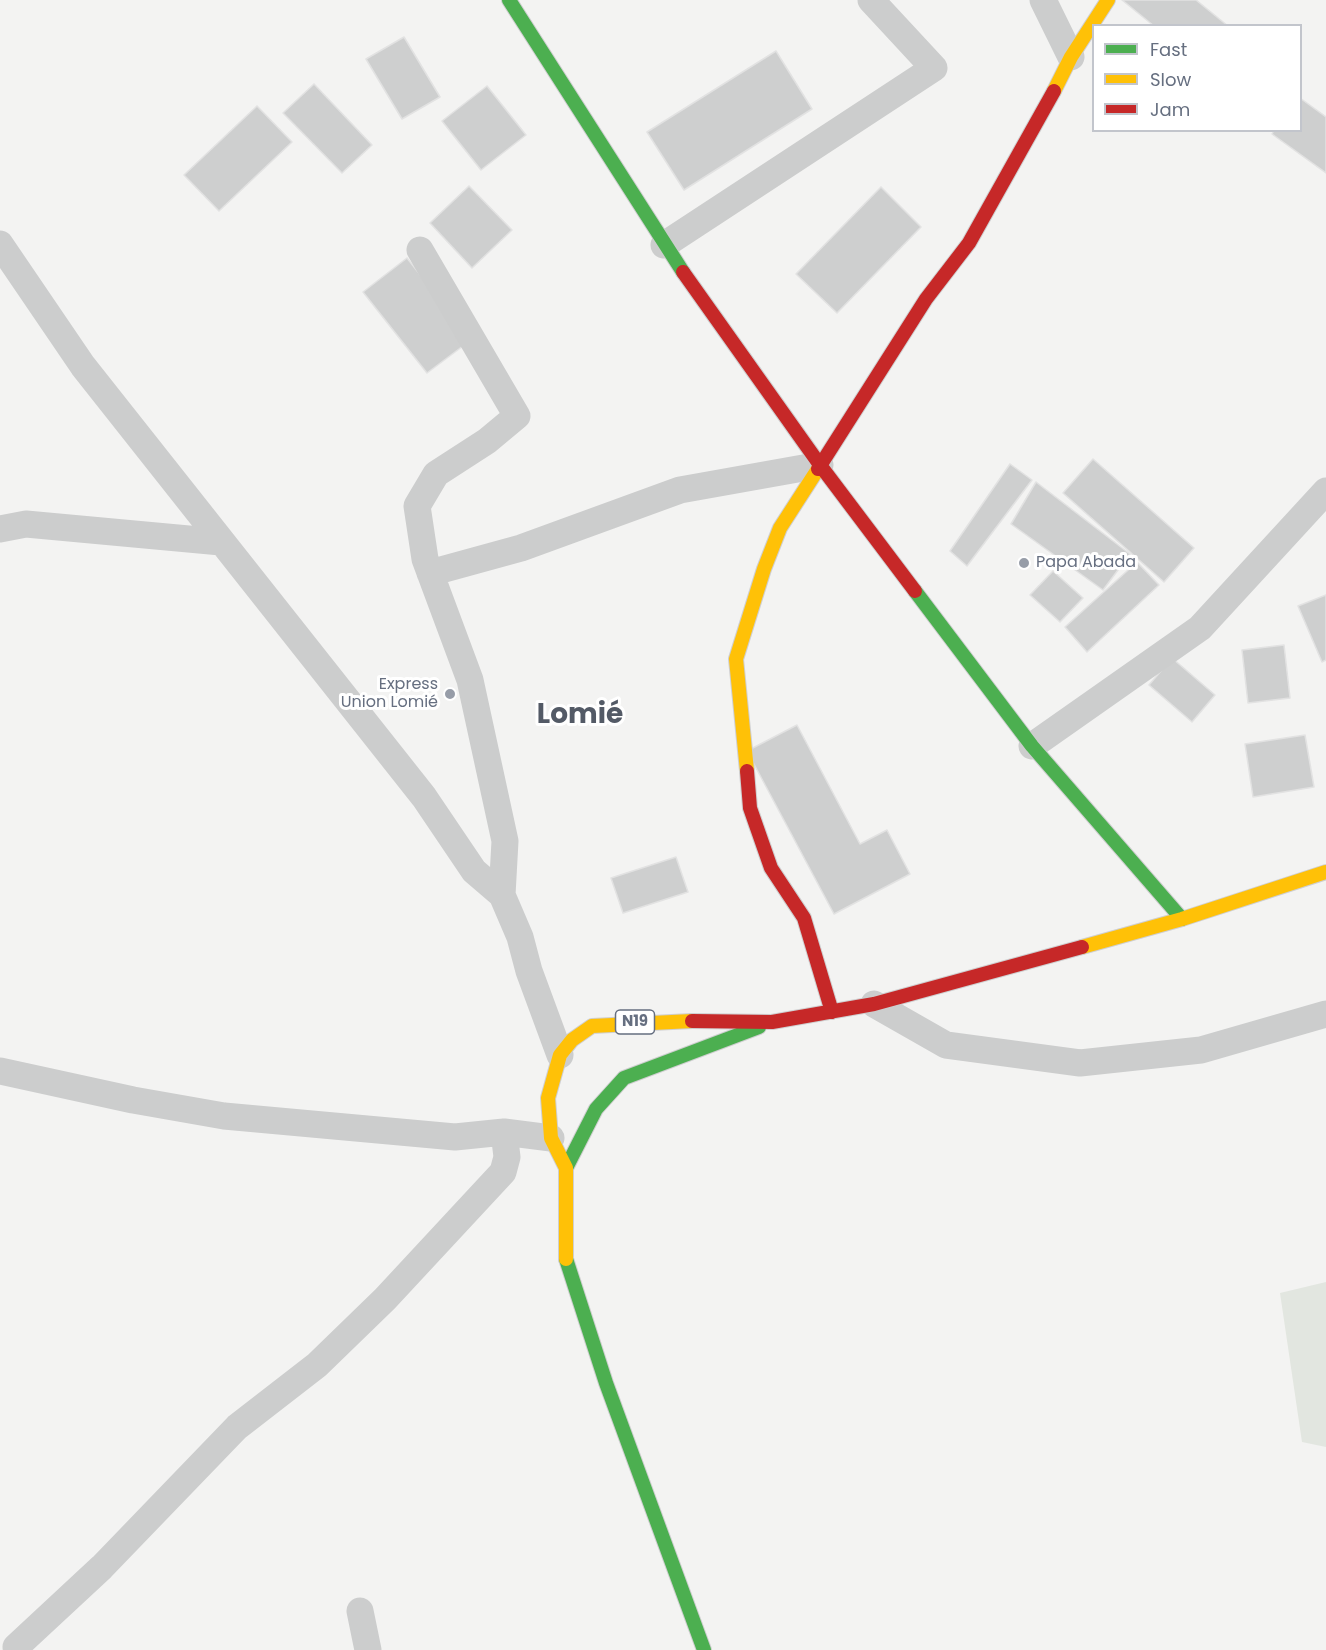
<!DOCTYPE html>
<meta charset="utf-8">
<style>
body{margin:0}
#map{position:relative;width:1326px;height:1650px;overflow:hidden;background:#f3f3f2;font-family:Poppins,sans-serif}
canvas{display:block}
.legend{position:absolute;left:1092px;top:24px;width:210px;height:108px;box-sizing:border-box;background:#fff;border:2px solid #c2c5cc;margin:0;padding:8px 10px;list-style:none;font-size:18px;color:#666f80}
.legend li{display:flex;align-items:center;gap:12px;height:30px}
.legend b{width:30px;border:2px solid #c2c5cc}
</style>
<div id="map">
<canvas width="1326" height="1650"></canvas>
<ul class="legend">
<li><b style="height:8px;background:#4caf50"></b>Fast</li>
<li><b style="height:8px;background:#ffc107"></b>Slow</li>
<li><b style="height:8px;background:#c62828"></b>Jam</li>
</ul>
</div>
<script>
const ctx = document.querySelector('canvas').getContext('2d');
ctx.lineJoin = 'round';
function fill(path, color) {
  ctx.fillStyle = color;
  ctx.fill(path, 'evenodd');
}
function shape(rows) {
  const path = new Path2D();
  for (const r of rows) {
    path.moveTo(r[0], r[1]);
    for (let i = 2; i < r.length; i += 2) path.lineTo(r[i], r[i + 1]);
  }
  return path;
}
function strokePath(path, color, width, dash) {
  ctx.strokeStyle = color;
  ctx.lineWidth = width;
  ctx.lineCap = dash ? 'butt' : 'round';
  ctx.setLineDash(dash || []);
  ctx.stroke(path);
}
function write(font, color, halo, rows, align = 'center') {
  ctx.font = font + ' Poppins,sans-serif';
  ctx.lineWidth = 6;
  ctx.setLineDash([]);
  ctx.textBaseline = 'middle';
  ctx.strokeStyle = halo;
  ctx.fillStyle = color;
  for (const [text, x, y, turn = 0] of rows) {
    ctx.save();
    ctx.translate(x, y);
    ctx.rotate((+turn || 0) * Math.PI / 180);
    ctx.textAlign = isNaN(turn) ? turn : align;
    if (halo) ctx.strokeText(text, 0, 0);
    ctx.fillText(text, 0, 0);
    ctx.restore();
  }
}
fill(shape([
 [1326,1282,1326,1447,1302,1442,1280,1293]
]), '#e2e6e0');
const building = shape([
 [1122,0,1196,0,1228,26,1154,26,1122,0],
 [404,37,440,97,402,119,366,59,404,37],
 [776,51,812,109,684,190,647,132,776,51],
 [314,84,372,145,342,173,283,113,314,84],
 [487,86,526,135,481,170,442,121,487,86],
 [1300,98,1326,117,1326,173,1272,134,1274,130,1300,130,1300,98],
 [257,106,292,142,219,211,184,175,257,106],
 [469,186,512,230,472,268,430,223,469,186],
 [881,187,921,227,837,313,796,274,881,187],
 [407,258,471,340,427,373,363,292,407,258],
 [1093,459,1194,548,1164,582,1063,493,1093,459],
 [1010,464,1032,480,967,566,950,551,1010,464],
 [1036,482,1130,554,1103,590,1011,524,1036,482],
 [1137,562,1159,585,1087,652,1065,627,1137,562],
 [1053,571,1083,598,1060,622,1030,595,1053,571],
 [1326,595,1326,660,1322,662,1298,606,1326,595],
 [1284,645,1290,698,1248,703,1242,650,1284,645],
 [1172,658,1215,695,1192,722,1149,685,1172,658],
 [797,725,860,844,887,830,910,874,834,914,747,751,797,725],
 [1305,735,1314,787,1253,797,1245,744,1305,735],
 [676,857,688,892,623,913,611,878,676,857]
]);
fill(building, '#cecfcf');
strokePath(building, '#e2e2e2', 1.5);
const fast = shape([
 [509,0,683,272],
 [915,591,1032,746,1182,919],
 [566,1168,596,1109,624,1078,759,1027],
 [566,1259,606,1383,704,1650]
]);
const slow = shape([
 [1054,91,1071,57,1108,0],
 [747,771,736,659,764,569,780,528,818,469],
 [1082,947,1182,919,1326,872],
 [566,1259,566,1168,551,1138,548,1098,560,1055,572,1040,592,1026,692,1021]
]);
const jam = shape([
 [683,272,820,465,915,591],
 [818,469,926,299,969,243,1054,91],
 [747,771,750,808,771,868,804,918,832,1012],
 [692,1021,772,1022,874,1004,1082,947]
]);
strokePath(fast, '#cfcfd0', 16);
strokePath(slow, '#cfcfd0', 16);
strokePath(jam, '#cfcfd0', 16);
strokePath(shape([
 [1043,0,1071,57],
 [0,244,83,366,424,797,474,871,502,895,520,937,529,971,560,1055],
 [664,245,934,68,871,0],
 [420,250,517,416,487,441,436,474,417,506,425,559,470,680,505,841,502,895],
 [0,529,26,524,221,542],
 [430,573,521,548,680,490,820,465],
 [1032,746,1200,628,1326,491],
 [874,1004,946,1045,1080,1063,1201,1050,1326,1014],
 [0,1071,133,1100,224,1116,455,1137,504,1132,551,1138],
 [360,1611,368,1650],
 [16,1647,102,1567,237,1427,317,1365,385,1299,503,1172,507,1157,504,1132]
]), '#cccdcd', 27);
strokePath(fast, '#4caf50', 14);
strokePath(slow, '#ffc107', 14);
strokePath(jam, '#c62828', 14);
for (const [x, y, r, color] of [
 [1024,563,6,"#979da8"],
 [450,694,6,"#979da8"]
]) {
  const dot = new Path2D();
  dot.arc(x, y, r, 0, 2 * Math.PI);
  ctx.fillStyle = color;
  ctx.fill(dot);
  strokePath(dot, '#fff', 2);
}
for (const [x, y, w] of [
 [635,1022,39]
]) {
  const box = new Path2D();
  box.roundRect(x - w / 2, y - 12, w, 24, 4.5);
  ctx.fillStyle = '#fff';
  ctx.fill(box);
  strokePath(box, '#666f80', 1.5);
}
write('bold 15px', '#666f80', null, [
 ["N19",635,1022]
]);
write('16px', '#666f80', '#fff', [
 ["Papa Abada",1036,563],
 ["Express",438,685,"right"],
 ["Union Lomié",438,703,"right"]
], 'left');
write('bold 28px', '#535a66', '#fff', [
 ["Lomié",580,716]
]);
</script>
